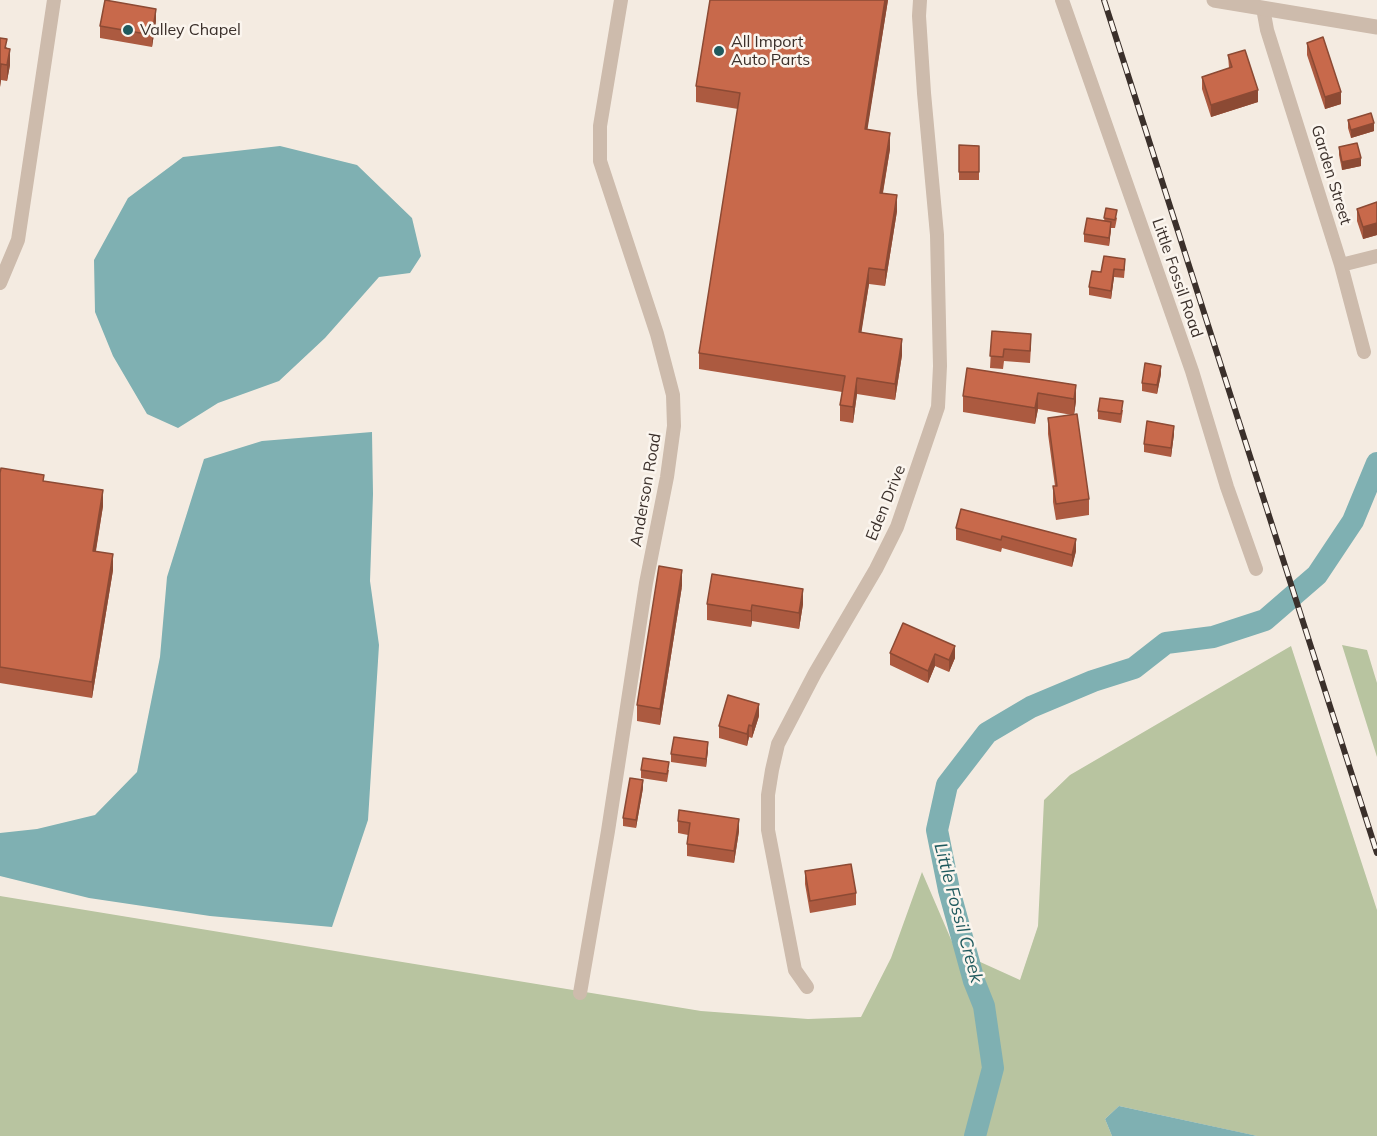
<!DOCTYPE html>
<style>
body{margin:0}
canvas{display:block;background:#f4ebe1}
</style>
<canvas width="1377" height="1136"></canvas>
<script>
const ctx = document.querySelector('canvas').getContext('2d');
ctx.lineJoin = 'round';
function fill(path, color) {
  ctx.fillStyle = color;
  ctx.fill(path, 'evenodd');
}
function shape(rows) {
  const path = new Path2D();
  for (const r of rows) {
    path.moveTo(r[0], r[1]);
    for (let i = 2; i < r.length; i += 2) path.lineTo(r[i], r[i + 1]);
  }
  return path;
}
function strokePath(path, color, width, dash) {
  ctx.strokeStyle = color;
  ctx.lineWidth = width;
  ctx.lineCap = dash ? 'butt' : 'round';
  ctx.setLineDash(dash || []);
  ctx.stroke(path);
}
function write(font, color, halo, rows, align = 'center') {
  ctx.font = font + ' Mulish,sans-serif';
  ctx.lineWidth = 5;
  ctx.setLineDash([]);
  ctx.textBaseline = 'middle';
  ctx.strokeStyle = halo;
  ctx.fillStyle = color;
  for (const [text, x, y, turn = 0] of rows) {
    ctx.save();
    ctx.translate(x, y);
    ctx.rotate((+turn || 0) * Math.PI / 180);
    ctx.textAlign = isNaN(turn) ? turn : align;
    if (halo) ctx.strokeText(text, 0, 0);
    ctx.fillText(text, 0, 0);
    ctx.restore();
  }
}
fill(shape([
 [1342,645,1367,650,1377,683,1377,757],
 [1291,646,1377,910,1377,1136,1257,1136,1119,1106,1105,1119,1112,1136,0,1136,0,896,701,1011,808,1019,861,1017,891,958,922,872,956,951,1020,980,1038,926,1044,800,1070,775]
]), '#b8c4a0');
fill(shape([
 [280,146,357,165,412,218,421,256,410,273,379,277,325,338,279,381,218,403,178,428,147,414,113,356,95,312,94,260,128,198,183,157],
 [372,432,373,494,370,581,379,645,368,820,332,927,210,916,89,898,0,876,0,833,37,829,95,815,137,772,160,657,167,577,204,459,262,441],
 [1119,1106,1253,1135,1257,1136,1112,1136,1105,1119]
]), '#7fb0b2');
strokePath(shape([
 [975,1136,993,1068,984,1006,974,981,949,890,937,830,947,785,987,733,1031,707,1093,681,1134,668,1166,643,1213,637,1265,620,1317,575,1353,521,1377,463]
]), '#7fb0b2', 22);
strokePath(shape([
 [1062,0,1192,371,1227,487,1256,569],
 [1263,8,1267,30,1341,265,1364,352],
 [1341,265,1377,256],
 [0,283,18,240,54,0],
 [807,987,795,970,768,830,768,795,772,770,778,744,815,673,876,569,897,527,938,407,940,366,937,235,924,93,919,16,920,0],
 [580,993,608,831,646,583,667,477,674,426,673,395,657,334,600,161,600,126,621,0]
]), '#cdbbac', 14);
strokePath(shape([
 [1214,0,1377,27]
]), '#cdbbac', 15);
const rail = shape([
 [1104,0,1377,853]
]);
strokePath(rail, '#3b302b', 6);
strokePath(rail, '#fbf5ee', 4, [11]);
fill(shape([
 [710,0,888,0,867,129,890,149,883,193,897,211,885,286,869,284,861,332,902,355,895,400,857,394,853,423,840,421,840,405,842,392,699,369,699,353,738,109,696,102,696,86],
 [156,21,152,47,100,38,100,26],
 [0,38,7,48,10,65,7,81,1,80,0,87],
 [1307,43,1341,104,1325,109,1307,55],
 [1228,55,1258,102,1211,117,1202,89,1202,77,1229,68],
 [1348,120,1374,131,1351,138,1348,128],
 [959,145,979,146,979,180,959,180],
 [1339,147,1361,166,1342,170,1339,155],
 [1377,202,1377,235,1363,239,1357,221,1357,209],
 [1106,208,1117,218,1115,228,1111,228,1109,246,1084,242,1084,234,1104,221],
 [1104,256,1125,267,1124,278,1114,277,1111,299,1089,295,1089,287,1101,272],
 [992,331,1031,346,1030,363,1004,361,1003,369,990,368],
 [1161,374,1157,394,1142,391,1142,383],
 [1076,385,1076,401,1074,414,1089,499,1089,515,1056,520,1053,502,1053,486,1055,486,1048,434,1048,418,1072,415,1038,409,1035,424,963,412,963,396],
 [1123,410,1121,423,1098,419,1098,411],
 [1174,434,1171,457,1144,452,1144,444],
 [0,473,44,481,103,506,96,551,113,570,92,698,0,683],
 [961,509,1076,551,1072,567,1002,548,1001,552,956,540,956,528],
 [682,586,660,725,637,721,637,705],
 [707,604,803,604,799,629,752,621,751,627,707,620],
 [955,646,955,658,949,672,935,666,928,683,890,665,890,653],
 [759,716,752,738,749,737,747,746,719,738,719,726],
 [708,750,706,767,671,762,671,754],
 [641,770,669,770,667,782,641,778],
 [643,788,636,828,623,826,623,818],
 [678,821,739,831,734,863,687,856,687,844,688,835,678,833],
 [805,871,856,893,856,905,810,913,805,884]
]), '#ac5a40');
fill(shape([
 [885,0,888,0,865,145,865,129],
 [156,9,156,21,152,47,152,35],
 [10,49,10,65,7,81,7,65],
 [1,64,1,80,0,87,0,71],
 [1258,90,1258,102,1211,117,1211,105],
 [1341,92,1341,104,1325,109,1325,97],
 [1374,123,1374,131,1351,138,1351,130],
 [890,133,890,149,880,209,880,193],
 [1361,158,1361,166,1342,170,1342,162],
 [897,195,897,211,885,286,885,270],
 [1111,222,1111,230,1109,246,1109,238],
 [1377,223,1377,235,1363,239,1363,227],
 [869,268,869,284,859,348,859,332],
 [1114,269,1114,277,1111,299,1111,291],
 [902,339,902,355,895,400,895,384],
 [1161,366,1161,374,1157,394,1157,385],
 [857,378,857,394,853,423,853,407],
 [1076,385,1076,401,1074,415,1074,399],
 [1038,393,1038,409,1035,424,1035,408],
 [1174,426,1174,434,1171,457,1171,448],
 [103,490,103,506,93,567,93,551],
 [1076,539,1076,551,1072,567,1072,555],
 [113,554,113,570,92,698,92,682],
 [682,570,682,586,660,725,660,709],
 [803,589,803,604,799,629,799,613],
 [752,605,752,621,751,627,751,611],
 [955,646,955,658,949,672,949,660],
 [935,654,935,666,928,683,928,671],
 [759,704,759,716,752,738,752,726],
 [749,725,749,737,747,746,747,734],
 [708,742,708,750,706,767,706,759],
 [643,780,643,788,636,828,636,820],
 [739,819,739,831,734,863,734,851]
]), '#8c4a34');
const building = shape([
 [105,0,156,9,152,35,100,26,105,0],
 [710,0,885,0,865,129,890,133,880,193,897,195,885,270,869,268,859,332,902,339,895,384,857,378,853,407,840,405,845,376,699,353,740,93,696,86,710,0],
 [1323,37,1341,92,1325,97,1307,43,1323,37],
 [0,38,7,39,5,48,10,49,7,65,1,64,0,71,0,38],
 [1245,50,1258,90,1211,105,1202,77,1232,67,1228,55,1245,50],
 [1371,113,1374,123,1351,130,1348,120,1371,113],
 [1357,143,1361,158,1342,162,1339,147,1357,143],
 [959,145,979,146,979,172,959,172,959,145],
 [1377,202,1377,223,1363,227,1357,209,1377,202],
 [1106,208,1117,210,1115,220,1104,218,1106,208],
 [1087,218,1111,222,1109,238,1084,234,1087,218],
 [1104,256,1125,259,1124,270,1114,269,1111,291,1089,287,1092,271,1101,272,1104,256],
 [992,331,1031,334,1030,351,1004,349,1003,357,990,356,992,331],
 [1145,363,1161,366,1157,385,1142,383,1145,363],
 [967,368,1076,385,1074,399,1038,393,1035,408,963,396,967,368],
 [1100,398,1123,401,1121,414,1098,411,1100,398],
 [1077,414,1089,499,1056,504,1053,486,1057,486,1048,418,1077,414],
 [1147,421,1174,426,1171,448,1144,444,1147,421],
 [1,468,44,475,43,481,103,490,93,551,113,554,92,682,0,667,0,473,1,468],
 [961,509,1076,539,1072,555,1002,536,1001,540,956,528,961,509],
 [659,566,682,570,660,709,637,705,659,566],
 [712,574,803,589,799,613,752,605,751,611,707,604,712,574],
 [903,623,955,646,949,660,935,654,928,671,890,653,903,623],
 [728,695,759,704,752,726,749,725,747,734,719,726,728,695],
 [674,737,708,742,706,759,671,754,674,737],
 [643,758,669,762,667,774,641,770,643,758],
 [630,778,643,780,636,820,623,818,630,778],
 [679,810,739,819,734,851,687,844,690,823,678,821,679,810],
 [851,864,856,893,810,901,805,871,851,864]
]);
fill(building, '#c8694b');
strokePath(building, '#8c4a34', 1.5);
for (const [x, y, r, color] of [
 [128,30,6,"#1f5a5e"],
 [719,51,6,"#1f5a5e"]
]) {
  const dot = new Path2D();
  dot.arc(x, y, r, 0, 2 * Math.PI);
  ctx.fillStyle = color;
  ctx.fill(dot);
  strokePath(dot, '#fbf5ee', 2);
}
write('16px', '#3b302b', '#fbf5ee', [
 ["Valley Chapel",140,30],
 ["All Import",731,42],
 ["Auto Parts",731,60]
], 'left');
write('16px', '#3b302b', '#fbf5ee', [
 ["Garden Street",1331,175,73],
 ["Little Fossil Road",1177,278,71],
 ["Anderson Road",646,490,-80],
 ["Eden Drive",886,503,-68]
]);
write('italic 18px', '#1f5a5e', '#fbf5ee', [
 ["Little Fossil Creek",958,913,75]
]);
</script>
